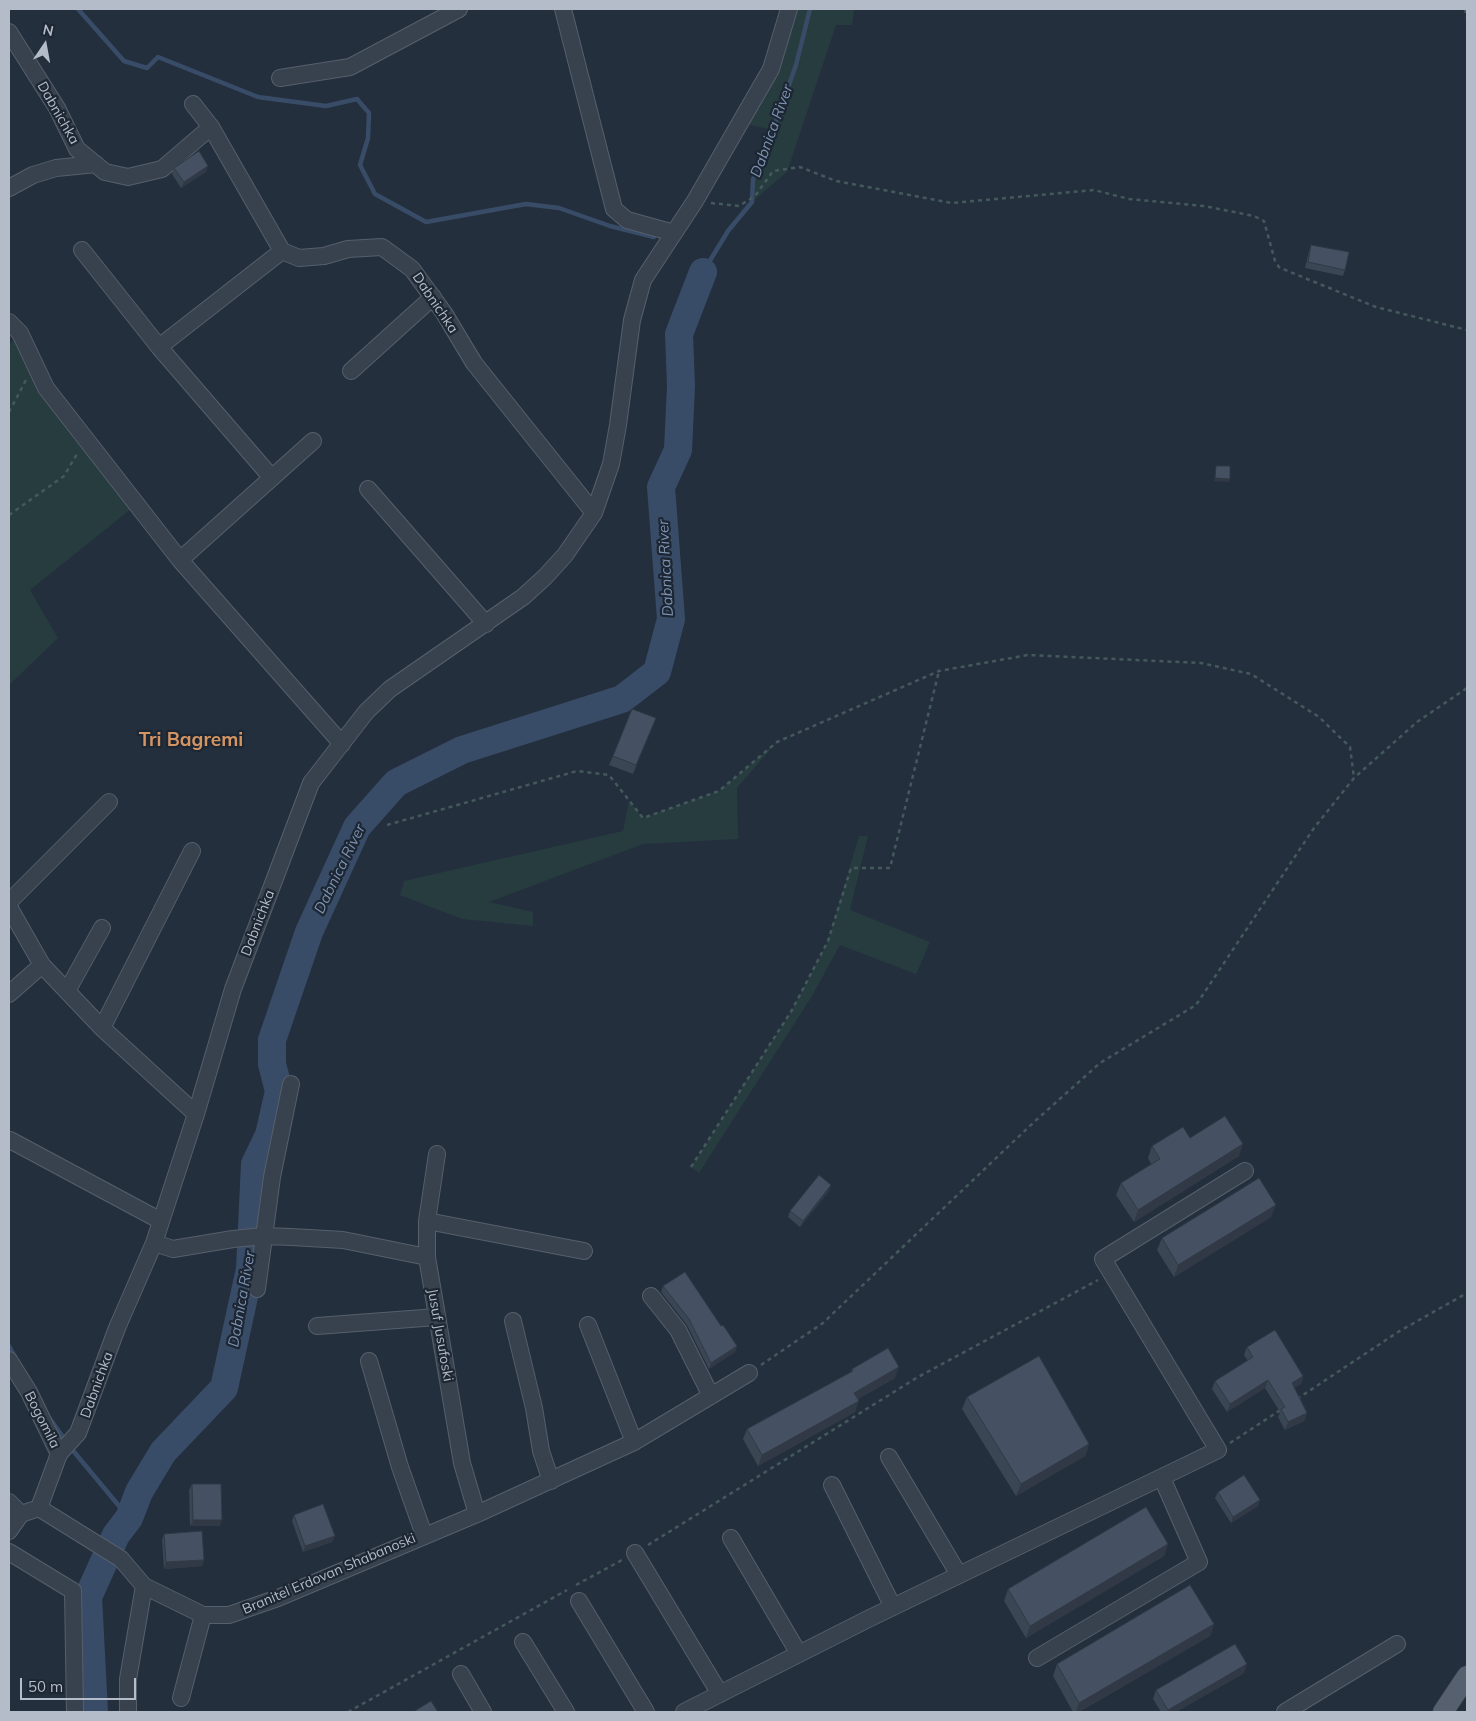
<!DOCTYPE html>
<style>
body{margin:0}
#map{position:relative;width:1476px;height:1721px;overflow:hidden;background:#242f3e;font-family:Mulish,sans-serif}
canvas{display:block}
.frame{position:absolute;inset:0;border:10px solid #b4bcc9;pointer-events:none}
.north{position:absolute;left:20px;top:20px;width:50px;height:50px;-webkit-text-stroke:4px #1d2633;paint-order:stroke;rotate:12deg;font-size:14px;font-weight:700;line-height:20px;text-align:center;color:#b4bcc9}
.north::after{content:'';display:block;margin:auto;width:18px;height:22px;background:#b4bcc9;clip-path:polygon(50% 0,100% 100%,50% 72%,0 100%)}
.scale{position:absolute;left:20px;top:1678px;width:116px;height:22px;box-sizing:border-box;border:2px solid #b4bcc9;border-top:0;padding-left:6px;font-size:15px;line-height:18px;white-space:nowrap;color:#b4bcc9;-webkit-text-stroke:4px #1d2633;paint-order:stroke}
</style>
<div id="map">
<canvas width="1476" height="1721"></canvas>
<div class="frame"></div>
<div class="north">N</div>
<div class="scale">50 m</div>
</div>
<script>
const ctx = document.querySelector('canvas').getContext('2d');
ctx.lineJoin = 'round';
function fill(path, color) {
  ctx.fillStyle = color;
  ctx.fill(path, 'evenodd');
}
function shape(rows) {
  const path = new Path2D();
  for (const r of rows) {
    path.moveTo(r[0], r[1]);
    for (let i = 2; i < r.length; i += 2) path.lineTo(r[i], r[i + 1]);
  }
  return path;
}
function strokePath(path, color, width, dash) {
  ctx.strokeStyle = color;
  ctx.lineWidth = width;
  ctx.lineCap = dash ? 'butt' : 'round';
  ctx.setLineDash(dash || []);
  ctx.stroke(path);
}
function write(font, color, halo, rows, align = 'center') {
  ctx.font = font + ' Mulish,sans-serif';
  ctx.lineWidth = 4.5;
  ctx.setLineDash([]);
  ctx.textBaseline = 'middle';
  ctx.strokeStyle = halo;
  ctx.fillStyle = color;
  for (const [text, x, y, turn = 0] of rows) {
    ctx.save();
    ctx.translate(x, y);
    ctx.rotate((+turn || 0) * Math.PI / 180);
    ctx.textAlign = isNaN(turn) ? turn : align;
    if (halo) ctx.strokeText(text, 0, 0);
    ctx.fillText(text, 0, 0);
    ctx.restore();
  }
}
fill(shape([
 [789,9,854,9,852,25,836,25,787,172,752,202,753,179,761,164,773,130,741,123],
 [20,333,46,388,136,505,30,590,58,638,9,685,9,345],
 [777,742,737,788,738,839,643,844,489,902,533,912,533,926,462,919,400,895,404,881,623,831,629,801,643,818,719,791],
 [859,836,868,836,850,910,930,942,916,974,840,945,812,996,699,1173,691,1167,792,1010,828,941]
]), '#263c3f');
strokePath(shape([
 [78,9,124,61,147,68,158,57,258,97,326,106,357,99,369,113,368,138,360,165,375,194,426,222,526,204,559,208,610,226,654,237],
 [703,272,728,231,752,202,753,179,761,164,796,65,810,9],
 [9,1346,15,1357],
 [50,1419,66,1441],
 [70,1447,129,1518]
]), '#394c67', 4.5);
strokePath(shape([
 [94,1712,88,1597,116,1535,129,1518,139,1492,163,1452,224,1388,250,1269,255,1164,269,1135,279,1091,272,1064,272,1040,309,932,357,827,396,783,462,750,622,699,657,672,671,619,661,487,678,450,681,386,679,334,703,272]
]), '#394c67', 28);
const minor = shape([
 [563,9,614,209,627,220,674,233],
 [9,32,57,108,77,149,105,172,128,177,162,169,211,127],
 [280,78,350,67,459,9],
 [193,104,211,127,282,251,299,258,324,256,348,249,382,247,412,269,444,313,474,363,594,513],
 [9,188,33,175,56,168,96,164],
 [82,250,159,347,272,478],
 [9,322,20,333,46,388,180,560,342,744],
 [159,347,282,251],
 [351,371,433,297],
 [368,489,486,624],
 [180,560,313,441],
 [9,902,109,802],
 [9,907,42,965,102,1028,196,1114],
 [67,991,102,928],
 [9,994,42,965],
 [102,1028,192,851],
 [9,1142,10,1140,161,1221],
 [437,1154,427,1221,427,1257,462,1463,477,1514],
 [427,1221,584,1251],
 [154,1243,173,1249,233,1239,264,1236,292,1237,343,1240,427,1257],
 [257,1289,272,1177,291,1084],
 [651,1296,678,1330,711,1396],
 [513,1321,534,1408,541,1451,551,1481],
 [588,1325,634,1442],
 [317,1326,437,1317],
 [9,1360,29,1392,59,1454],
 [369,1361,400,1467,424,1535],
 [889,1457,959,1575],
 [832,1485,893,1607],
 [9,1502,21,1514],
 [39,1508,59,1454,78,1433,117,1328,154,1243,196,1114,233,989,311,783,366,712,390,689,523,597,545,577,565,555,594,513,611,464,618,425,632,320,643,280,695,201,771,69,789,9],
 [39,1508,121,1559,144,1586,203,1615,229,1615,278,1598,477,1514,634,1442,749,1373],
 [9,1531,21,1514,39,1508],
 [731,1538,799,1654],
 [9,1552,73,1591,75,1712],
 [635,1553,720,1694],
 [579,1601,646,1712],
 [523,1642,566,1712],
 [1037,1658,1199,1562,1162,1478],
 [461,1674,483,1712],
 [181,1698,203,1615],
 [128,1712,128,1679,144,1586],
 [684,1712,868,1619,1218,1450,1103,1259,1245,1171],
 [1285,1712,1397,1644]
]);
const major = shape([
 [1443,1712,1467,1676]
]);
strokePath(minor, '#565f6c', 18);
strokePath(major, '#414a57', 21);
strokePath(shape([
 [1465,9,1467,18],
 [711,203,739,206,755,196,773,171,800,167,836,181,952,203,1094,190,1129,199,1204,206,1254,216,1264,221,1275,261,1279,267,1290,272,1376,307,1467,330],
 [9,412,26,380],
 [9,515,64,476,77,454],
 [387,825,577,771,609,775,643,818,719,791,777,742,939,671,1028,655,1201,663,1251,674,1319,717,1350,747,1354,778],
 [691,1167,792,1010,828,941,851,868,890,868,939,671],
 [761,1365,823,1323,1034,1122,1100,1063,1196,1005,1314,828,1354,778,1417,722,1467,688],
 [1297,1399,1398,1332,1467,1293],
 [1230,1443,1282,1409],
 [648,1545,918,1377,1098,1280],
 [576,1585,622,1560],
 [348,1712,567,1590]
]), '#44595c', 2.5, [4, 4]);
strokePath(minor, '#38414e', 16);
strokePath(major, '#56606e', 20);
fill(shape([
 [174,168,206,172,181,188,172,174],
 [1311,245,1345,270,1343,276,1305,268,1309,251],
 [652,727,633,774,609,765,613,756],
 [1190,1138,1239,1156,1134,1222,1116,1195,1121,1183,1151,1164,1148,1158,1152,1146],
 [829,1191,800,1227,788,1217,790,1211],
 [1271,1217,1174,1277,1157,1250,1162,1238],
 [663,1286,721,1326,737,1346,735,1352,709,1369,687,1325,661,1292],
 [1247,1347,1303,1376,1301,1384,1294,1388,1307,1413,1304,1421,1285,1430,1278,1417,1280,1412,1265,1388,1227,1412,1212,1389,1215,1381,1248,1361,1244,1355],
 [852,1369,895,1378,858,1399,855,1412,758,1466,743,1439,747,1429,851,1372],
 [967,1397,1089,1444,1085,1456,1016,1496,962,1409],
 [192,1484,220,1526,190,1526,189,1490],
 [1218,1492,1258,1506,1231,1523,1215,1498],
 [294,1515,335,1536,332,1542,303,1552,292,1521],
 [164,1534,204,1560,202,1566,164,1569,162,1540],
 [1168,1544,1164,1556,1026,1638,1004,1601,1008,1589],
 [1214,1624,1210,1636,1079,1712,1073,1712,1053,1676,1057,1664],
 [1244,1673,1176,1712,1161,1712,1153,1699,1156,1690]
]), '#3b4654');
fill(shape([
 [208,166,206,172,181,188,184,182],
 [1215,478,1230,479,1229,482,1214,481],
 [1243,1144,1239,1156,1134,1222,1138,1210],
 [831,1185,829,1191,800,1227,803,1221],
 [1276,1205,1271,1217,1174,1277,1178,1265],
 [737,1346,735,1352,709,1369,711,1363],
 [899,1367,895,1378,851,1403,854,1393],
 [1303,1376,1301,1384,1289,1391,1292,1383],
 [1268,1380,1265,1388,1227,1412,1230,1404],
 [859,1401,855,1412,758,1466,762,1455],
 [1307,1413,1304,1421,1285,1430,1288,1422],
 [1089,1444,1085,1456,1016,1496,1021,1484],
 [1260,1500,1258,1506,1231,1523,1233,1517],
 [193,1520,222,1520,220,1526,190,1526],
 [335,1536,332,1542,303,1552,305,1546],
 [1168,1544,1164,1556,1026,1638,1030,1626],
 [204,1560,202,1566,164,1569,166,1562],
 [1214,1624,1210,1636,1079,1712,1076,1712,1079,1703],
 [1247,1664,1244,1673,1176,1712,1167,1712,1168,1710]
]), '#303945');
const building = shape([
 [199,151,208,166,184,182,174,168,199,151],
 [1311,245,1349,252,1345,270,1308,262,1311,245],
 [1216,466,1230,466,1230,479,1215,478,1216,466],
 [632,709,656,718,636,765,613,756,632,709],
 [1225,1116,1243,1144,1138,1210,1121,1183,1160,1159,1152,1146,1183,1127,1190,1138,1225,1116],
 [819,1175,831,1185,803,1221,790,1211,819,1175],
 [1259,1178,1276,1205,1178,1265,1162,1238,1259,1178],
 [685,1272,721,1326,723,1325,737,1346,711,1363,689,1319,663,1286,685,1272],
 [1275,1330,1303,1376,1292,1383,1307,1413,1288,1422,1281,1409,1285,1407,1268,1380,1230,1404,1215,1381,1253,1357,1247,1347,1275,1330],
 [888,1348,899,1367,854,1393,859,1401,762,1455,747,1429,853,1371,852,1369,888,1348],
 [1039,1356,1089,1444,1021,1484,967,1397,1039,1356],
 [1244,1475,1260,1500,1233,1517,1218,1492,1244,1475],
 [192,1484,221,1484,222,1520,193,1520,192,1484],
 [323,1504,335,1536,305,1546,294,1515,323,1504],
 [1146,1507,1168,1544,1030,1626,1008,1589,1146,1507],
 [202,1531,204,1560,166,1562,164,1534,202,1531],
 [1190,1585,1214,1624,1079,1703,1057,1664,1190,1585],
 [1235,1644,1247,1664,1168,1710,1156,1690,1235,1644],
 [431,1701,438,1712,413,1712,431,1701]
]);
fill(building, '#455162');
strokePath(building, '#303945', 1);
write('14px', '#b4bcc9', '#1d2633', [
 ["Dabnichka",58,113,60],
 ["Dabnichka",435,303,56],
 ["Dabnichka",258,923,-69],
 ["Jusuf Jusufoski",440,1335,80],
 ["Dabnichka",97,1385,-70],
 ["Bogomila",42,1420,63],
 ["Branitel Erdovan Shabanoski",329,1574,-23]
]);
write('italic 15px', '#7c92b1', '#1d2633', [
 ["Dabnica River",772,131,-70],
 ["Dabnica River",666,568,-93],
 ["Dabnica River",340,869,-64],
 ["Dabnica River",242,1299,-80]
]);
write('bold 19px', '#d59563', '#1d2633', [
 ["Tri Bagremi",191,740]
]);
</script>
